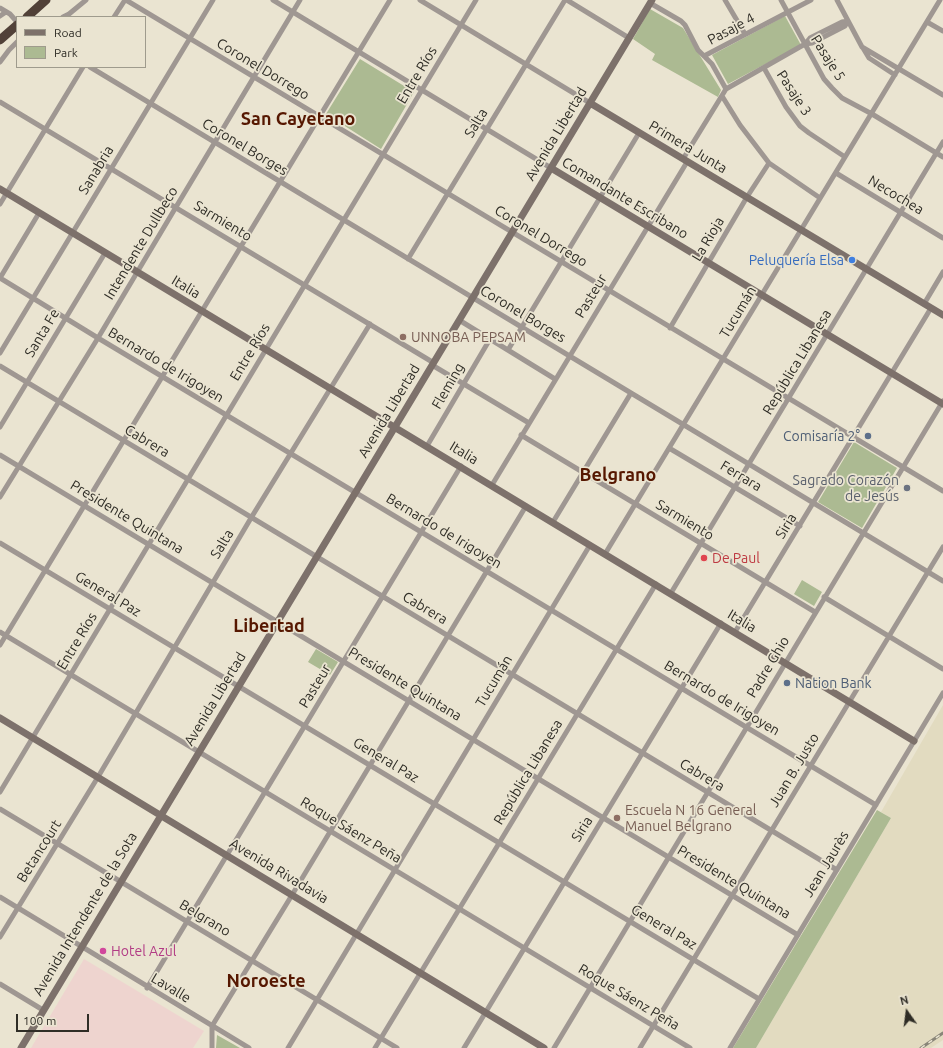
<!DOCTYPE html>
<meta charset="utf-8">
<style>
body{margin:0}
#map{position:relative;width:943px;height:1048px;overflow:hidden;background:#eae4d1;font-family:Ubuntu,sans-serif}
canvas{display:block}
.legend{position:absolute;left:16px;top:16px;width:130px;height:52px;box-sizing:border-box;background:#eae4d1;border:1px solid #9f9b8d;margin:0;padding:5px 7px;list-style:none;font-size:12px;color:#2f2d26}
.legend li{display:flex;align-items:center;gap:8px;height:20px}
.legend b{width:20px;border:1px solid #9f9b8d}
.north{position:absolute;left:887px;top:992px;width:40px;height:40px;-webkit-text-stroke:3px #eae4d1;paint-order:stroke;rotate:346deg;font-size:11px;font-weight:700;line-height:16px;text-align:center;color:#2f2d26}
.north::after{content:'';display:block;margin:auto;width:14px;height:18px;background:#2f2d26;clip-path:polygon(50% 0,100% 100%,50% 72%,0 100%)}
.scale{position:absolute;left:16px;top:1014px;width:73px;height:18px;box-sizing:border-box;border:2px solid #2f2d26;border-top:0;padding-left:5px;font-size:12px;line-height:14px;white-space:nowrap;color:#2f2d26;-webkit-text-stroke:3px #eae4d1;paint-order:stroke}
</style>
<div id="map">
<canvas width="943" height="1048"></canvas>
<ul class="legend">
<li><b style="height:5px;background:#7d716b"></b>Road</li>
<li><b style="height:11px;background:#acba92"></b>Park</li>
</ul>
<div class="north">N</div>
<div class="scale">100 m</div>
</div>
<script>
const ctx = document.querySelector('canvas').getContext('2d');
ctx.lineJoin = 'round';
function fill(path, color) {
  ctx.fillStyle = color;
  ctx.fill(path, 'evenodd');
}
function shape(rows) {
  const path = new Path2D();
  for (const r of rows) {
    path.moveTo(r[0], r[1]);
    for (let i = 2; i < r.length; i += 2) path.lineTo(r[i], r[i + 1]);
  }
  return path;
}
function strokePath(path, color, width, dash) {
  ctx.strokeStyle = color;
  ctx.lineWidth = width;
  ctx.lineCap = dash ? 'butt' : 'round';
  ctx.setLineDash(dash || []);
  ctx.stroke(path);
}
function write(font, color, halo, rows, align = 'center') {
  ctx.font = font + ' Ubuntu,sans-serif';
  ctx.lineWidth = 3.5;
  ctx.setLineDash([]);
  ctx.textBaseline = 'middle';
  ctx.strokeStyle = halo;
  ctx.fillStyle = color;
  for (const [text, x, y, turn = 0] of rows) {
    ctx.save();
    ctx.translate(x, y);
    ctx.rotate((+turn || 0) * Math.PI / 180);
    ctx.textAlign = isNaN(turn) ? turn : align;
    if (halo) ctx.strokeText(text, 0, 0);
    ctx.fillText(text, 0, 0);
    ctx.restore();
  }
}
fill(shape([
 [943,705,943,1040,931,1048,756,1048,891,818,881,812]
]), '#e2dbc0');
fill(shape([
 [84,959,204,1031,193,1048,31,1048]
]), '#eed4cf');
fill(shape([
 [650,9,683,28,721,90,718,97,652,60,655,54,633,39],
 [785,16,801,45,728,84,712,55],
 [360,59,414,92,381,149,326,114],
 [854,442,897,468,862,528,818,502],
 [802,580,822,592,814,606,794,594],
 [316,649,338,662,330,675,308,662],
 [877,810,891,818,756,1048,733,1048],
 [217,1035,240,1048,216,1048]
]), '#acba92');
strokePath(shape([
 [126,0,943,491],
 [273,0,551,168],
 [420,0,590,103],
 [567,0,629,38],
 [725,0,745,34],
 [781,0,824,79,832,88,842,98,872,114,943,157],
 [837,0,862,47,943,95],
 [650,3,681,21,685,25,698,50,712,64,726,89],
 [0,8,10,14,17,22],
 [0,16,6,12],
 [63,17,69,14,86,0],
 [114,17,125,0],
 [927,22,943,31],
 [805,44,812,43,845,26,848,21],
 [863,48,869,58,895,75],
 [704,56,811,0],
 [0,62,9,50,17,42],
 [90,67,943,581],
 [764,68,786,107,800,126,809,133,845,157],
 [722,96,740,125,769,163,820,198],
 [0,102,434,363],
 [683,159,726,89,805,44,810,38,842,22,848,21],
 [836,173,943,238],
 [0,204,83,67],
 [408,259,565,0],
 [0,278,98,338,876,805],
 [0,278,39,213],
 [924,304,943,272],
 [459,320,555,379],
 [670,328,747,197,769,163],
 [508,350,639,133],
 [0,353,213,0],
 [432,365,529,423],
 [0,366,837,870],
 [0,427,105,253],
 [521,435,815,612],
 [427,446,490,339],
 [669,448,800,526],
 [0,455,798,935],
 [492,485,687,162],
 [0,497,98,338,176,207,300,0],
 [553,522,631,393],
 [0,543,759,999],
 [605,554,940,0],
 [671,593,943,142],
 [824,597,943,669],
 [0,632,690,1048],
 [735,632,931,308],
 [0,645,390,0],
 [0,792,476,0],
 [0,809,397,1048],
 [0,897,249,1048],
 [0,937,98,777,251,518,370,324],
 [0,984,43,1010],
 [147,988,461,466],
 [212,1048,212,1026,292,895,526,506],
 [288,1048,590,545],
 [375,1048,656,584],
 [464,1048,721,623],
 [554,1048,943,401],
 [640,1048,943,547],
 [730,1048,943,693]
]), '#9f9792', 5);
strokePath(shape([
 [590,103,943,315],
 [551,168,943,404],
 [0,189,914,741],
 [0,718,544,1048],
 [21,1048,652,0]
]), '#7d716b', 7);
strokePath(shape([
 [27,17,46,0],
 [0,40,17,25]
]), '#514138', 9);
const rail = shape([
 [921,1048,943,1033]
]);
strokePath(rail, '#898578', 3);
strokePath(rail, '#eae4d1', 1.5, [4.5]);
for (const [x, y, r, color] of [
 [852,260,4,"#3f7fe0"],
 [403,337,4,"#8d6e63"],
 [868,436,4,"#5c6f8a"],
 [907,488,4,"#6b7280"],
 [704,558,4,"#e0444e"],
 [787,683,4,"#5c6f8a"],
 [617,818,4,"#8d6e63"],
 [103,951,4,"#d1479c"]
]) {
  const dot = new Path2D();
  dot.arc(x, y, r, 0, 2 * Math.PI);
  ctx.fillStyle = color;
  ctx.fill(dot);
  strokePath(dot, '#eae4d1', 1.5);
}
write('14px', '#2f2d26', '#eae4d1', [
 ["Pasaje 4",731,29,-28],
 ["Pasaje 5",828,58,58],
 ["Coronel Dorrego",263,69,31],
 ["Entre Ríos",417,75,-59],
 ["Pasaje 3",794,93,57],
 ["Salta",476,123,-59],
 ["Avenida Libertad",556,134,-59],
 ["Coronel Borges",245,147,31],
 ["Primera Junta",688,147,31],
 ["Sanabria",96,170,-59],
 ["Necochea",896,195,31],
 ["Comandante Escribano",625,198,31],
 ["Sarmiento",223,221,31],
 ["Coronel Dorrego",541,236,31],
 ["La Rioja",708,239,-59],
 ["Intendente Dullbeco",141,243,-59],
 ["Italia",186,287,31],
 ["Pasteur",591,296,-59],
 ["Tucumán",738,312,-59],
 ["Coronel Borges",523,314,31],
 ["Santa Fe",42,333,-59],
 ["Entre Ríos",250,352,-59],
 ["República Libanesa",797,362,-59],
 ["Bernardo de Irigoyen",166,365,31],
 ["Fleming",448,386,-60],
 ["Avenida Libertad",389,411,-59],
 ["Cabrera",147,441,31],
 ["Italia",464,453,31],
 ["Ferrara",741,476,31],
 ["Presidente Quintana",127,517,31],
 ["Sarmiento",685,520,31],
 ["Siria",786,526,-59],
 ["Bernardo de Irigoyen",444,531,31],
 ["Salta",222,544,-59],
 ["General Paz",108,594,31],
 ["Cabrera",425,608,31],
 ["Italia",742,621,31],
 ["Entre Ríos",77,641,-59],
 ["Padre Ghio",768,667,-59],
 ["Tucumán",494,681,-59],
 ["Presidente Quintana",405,684,31],
 ["Pasteur",315,686,-59],
 ["Bernardo de Irigoyen",722,698,31],
 ["Avenida Libertad",215,699,-59],
 ["General Paz",386,760,31],
 ["Juan B. Justo",794,770,-59],
 ["República Libanesa",528,772,-59],
 ["Cabrera",702,775,31],
 ["Siria",582,829,-59],
 ["Roque Sáenz Peña",351,830,31],
 ["Betancourt",39,851,-58],
 ["Jean Jaurès",826,864,-59],
 ["Avenida Rivadavia",279,871,31],
 ["Presidente Quintana",734,882,31],
 ["Avenida Intendente de la Sota",85,914,-59],
 ["Belgrano",205,918,31],
 ["General Paz",664,927,31],
 ["Lavalle",171,988,31],
 ["Roque Sáenz Peña",629,997,31]
]);
write('14px', '#366cbe', '#eae4d1', [
 ["Peluquería Elsa",844,260]
], 'right');
write('14px', '#785e54', '#eae4d1', [
 ["UNNOBA PEPSAM",411,337],
 ["Escuela N 16 General",625,810],
 ["Manuel Belgrano",625,826]
], 'left');
write('14px', '#4e5e75', '#eae4d1', [
 ["Comisaría 2°",860,436],
 ["Nation Bank",795,683,"left"]
], 'right');
write('14px', '#5b616d', '#eae4d1', [
 ["Sagrado Corazón",899,480],
 ["de Jesús",899,496]
], 'right');
write('14px', '#be3a42', '#eae4d1', [
 ["De Paul",712,558]
], 'left');
write('14px', '#b23c85', '#eae4d1', [
 ["Hotel Azul",111,951]
], 'left');
write('bold 18px', '#561700', '#eae4d1', [
 ["San Cayetano",298,119],
 ["Belgrano",618,475],
 ["Libertad",269,626],
 ["Noroeste",266,981]
]);
</script>
